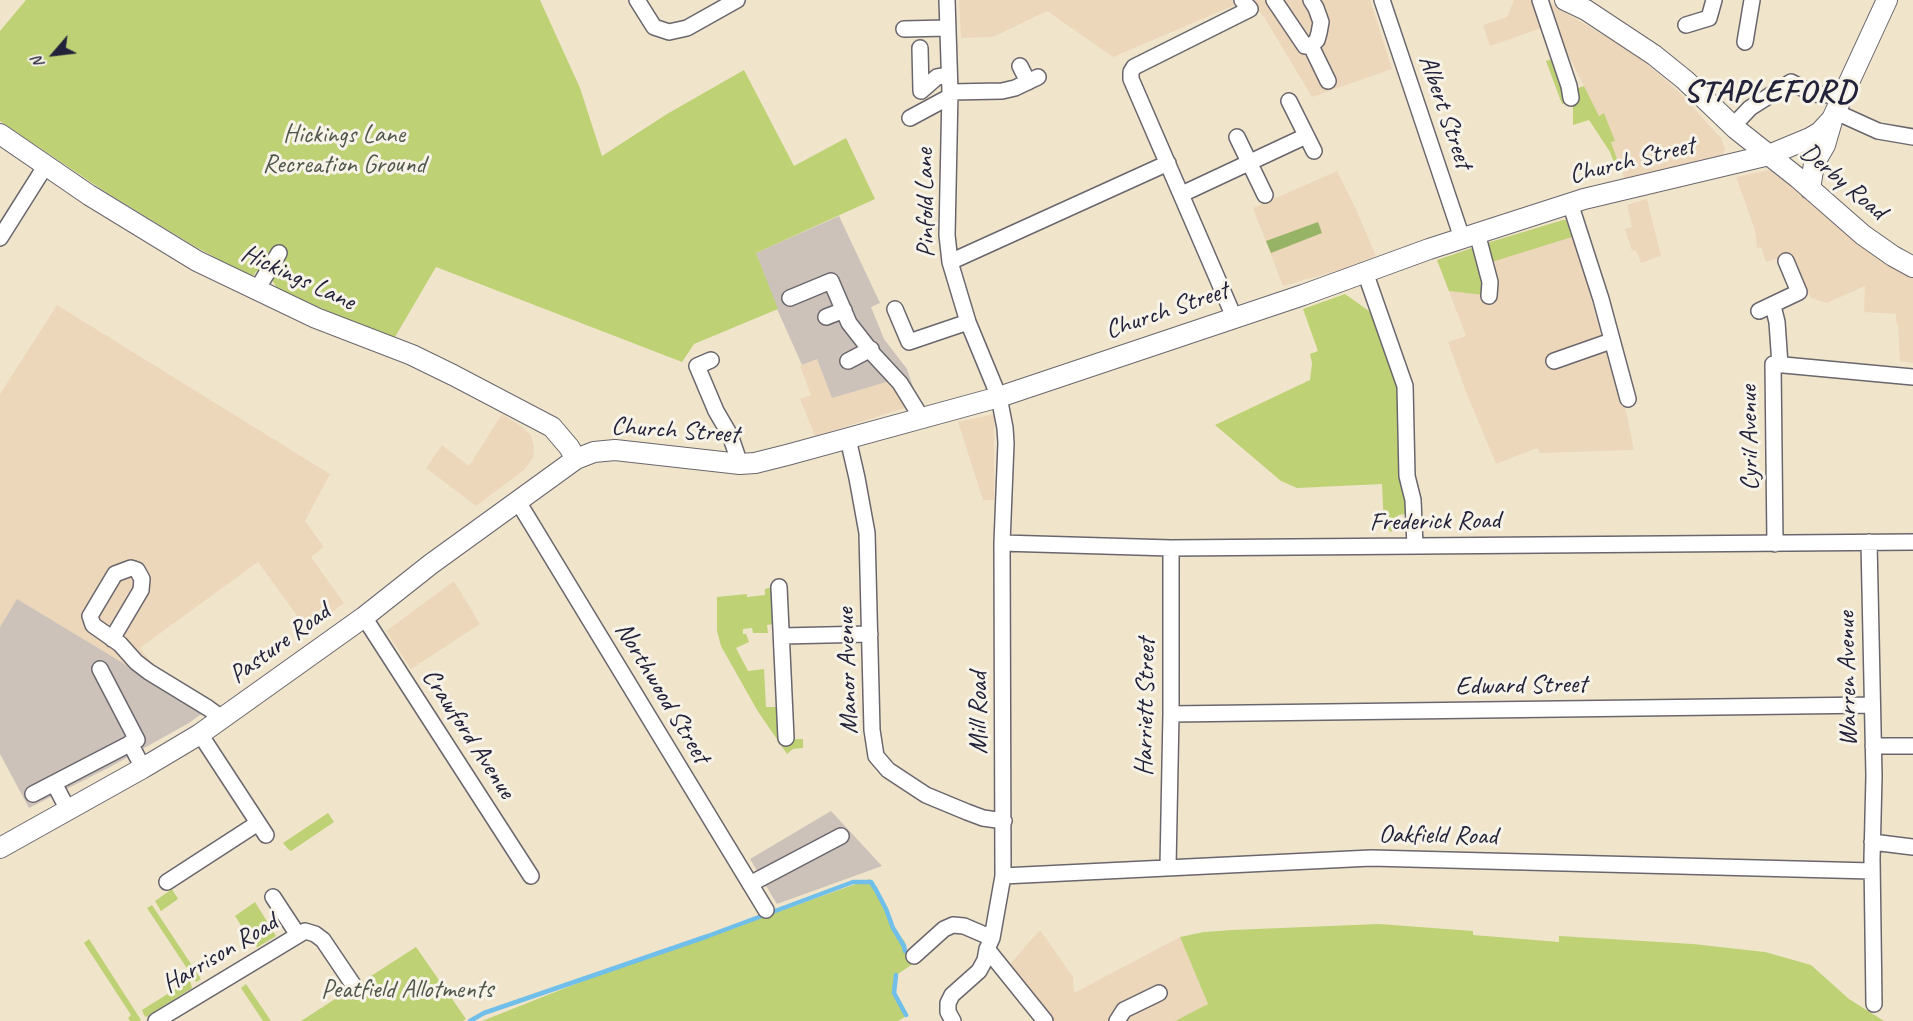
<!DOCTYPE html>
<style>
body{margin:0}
#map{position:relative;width:1913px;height:1021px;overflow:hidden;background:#f0e5cb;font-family:Caveat,sans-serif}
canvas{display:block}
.north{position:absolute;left:24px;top:24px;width:60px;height:60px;-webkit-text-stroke:4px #f7f3e8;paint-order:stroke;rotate:242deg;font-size:16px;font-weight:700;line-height:24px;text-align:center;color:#22223b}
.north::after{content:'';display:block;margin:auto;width:21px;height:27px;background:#22223b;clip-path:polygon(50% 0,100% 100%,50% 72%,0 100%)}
</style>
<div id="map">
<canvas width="1913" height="1021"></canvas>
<div class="north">N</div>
</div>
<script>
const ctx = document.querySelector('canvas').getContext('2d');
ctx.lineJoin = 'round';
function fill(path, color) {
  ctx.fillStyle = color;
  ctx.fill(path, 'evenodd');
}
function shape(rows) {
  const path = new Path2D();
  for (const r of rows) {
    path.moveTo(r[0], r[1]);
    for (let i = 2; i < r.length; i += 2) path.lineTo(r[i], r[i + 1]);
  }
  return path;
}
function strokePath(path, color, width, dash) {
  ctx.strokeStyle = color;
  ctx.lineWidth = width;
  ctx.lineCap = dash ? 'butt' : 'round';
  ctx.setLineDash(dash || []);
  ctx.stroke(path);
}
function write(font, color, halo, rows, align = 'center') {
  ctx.font = font + ' Caveat,sans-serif';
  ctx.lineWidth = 6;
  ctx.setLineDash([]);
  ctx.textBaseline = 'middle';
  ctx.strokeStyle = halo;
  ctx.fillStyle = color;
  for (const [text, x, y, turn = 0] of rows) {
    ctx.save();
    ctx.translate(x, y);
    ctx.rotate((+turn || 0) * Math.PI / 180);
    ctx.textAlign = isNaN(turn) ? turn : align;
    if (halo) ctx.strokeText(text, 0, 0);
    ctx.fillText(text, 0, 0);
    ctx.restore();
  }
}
fill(shape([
 [959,0,1232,0,1235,5,1113,57,1047,11,993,37,961,38],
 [1250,0,1370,0,1392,69,1312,97,1264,17],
 [1514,0,1545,0,1628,50,1658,73,1684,97,1721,138,1725,149,1723,155,1625,180,1611,142,1614,141,1604,113,1599,116,1553,24,1490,46,1483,25,1507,17],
 [1778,168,1913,273,1913,363,1900,361,1898,324,1896,323,1896,314,1864,312,1865,286,1827,303,1811,298,1790,254,1766,262,1761,247,1757,248,1755,230,1736,177],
 [1337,171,1355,207,1376,256,1343,269,1283,286,1253,208],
 [1647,199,1661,256,1641,263,1636,250,1632,251,1625,229,1632,227,1627,205],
 [1563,220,1566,220,1581,262,1607,356,1627,415,1634,450,1540,453,1537,448,1496,464,1466,392,1448,342,1466,336,1437,260,1487,243],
 [57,305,330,474,305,521,324,547,311,557,344,603,308,631,258,562,140,648,154,666,204,712,18,600,0,627,0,394],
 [817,359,833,397,890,381,908,407,815,436,800,399,811,395,800,366],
 [502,414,519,425,531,435,534,447,533,458,524,470,476,506,426,468,442,445,469,466],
 [994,414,994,500,983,500,958,422],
 [454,581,480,624,411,669,386,631],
 [1040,930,1073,977,1074,993,1180,937,1208,1004,1175,1021,1054,1021,1009,965]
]), '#edd7bb');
fill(shape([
 [839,216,880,303,871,307,884,339,907,369,919,404,890,381,832,398,817,359,802,365,777,309,756,253],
 [17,599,204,712,189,723,112,766,29,808,0,754,0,627],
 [831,811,882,866,777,904,750,859]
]), '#ccc2b9');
fill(shape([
 [26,0,540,0,580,88,602,156,667,114,744,70,794,166,846,138,875,199,756,253,778,309,694,344,682,362,436,267,395,337,362,326,314,305,277,288,272,280,256,271,254,275,248,275,196,247,107,193,0,121,0,31],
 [1552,59,1567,102,1562,104,1546,61],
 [1584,86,1599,116,1604,113,1615,141,1611,142,1620,167,1616,168,1610,152,1589,120,1573,125,1573,90],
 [1563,220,1566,220,1572,237,1495,261,1491,261,1487,243],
 [1475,247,1485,288,1484,295,1449,291,1437,260],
 [1345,294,1369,311,1397,370,1401,440,1399,459,1406,514,1398,515,1396,527,1391,532,1384,526,1382,484,1297,488,1281,481,1215,425,1310,380,1312,363,1310,354,1318,351,1303,309],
 [773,587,775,624,767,625,768,633,753,633,752,628,743,629,743,634,746,634,749,642,736,648,748,671,764,669,766,707,778,707,780,740,803,739,803,748,793,749,787,754,757,710,721,646,717,631,717,597,747,594,747,597,765,595,765,589],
 [328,813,334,822,291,851,288,849,283,843],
 [870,879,887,909,893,927,905,942,906,952,911,951,917,961,898,974,895,992,908,1015,898,1021,482,1021,588,979],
 [172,889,178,899,161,911,155,901],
 [255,902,276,936,258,947,254,946,235,916],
 [152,905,201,979,196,982,147,908],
 [1379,924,1473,931,1473,935,1559,942,1559,936,1693,944,1765,952,1811,965,1849,999,1884,1021,1175,1021,1208,1004,1180,937,1204,932,1232,930],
 [89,939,141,1020,139,1021,130,1021,128,1018,131,1015,84,943],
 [416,947,466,1019,463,1021,301,1021],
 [190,980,192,988,146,1017,144,1015,142,1010],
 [246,984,271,1021,263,1021,241,988]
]), '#bed175');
fill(shape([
 [1318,222,1322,233,1271,253,1266,241]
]), '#96b366');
strokePath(shape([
 [896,975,894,993,906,1015],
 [470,1021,484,1013,708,936,853,882,871,882,876,890,886,909,893,928,904,946,905,951]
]), '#70beea', 4.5);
const minor = shape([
 [637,0,654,27,669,32,687,28,737,0],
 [947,0,950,92,947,235,950,262,968,322,999,397,1005,428,1006,443,1002,543,1003,876,992,938,987,949,985,960,979,971,952,995,948,1003,948,1012,953,1021],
 [1274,0,1305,46,1311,46,1317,40,1319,33,1321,22,1316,8,1311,0],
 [1382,0,1462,238],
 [1540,0,1569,86,1571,98],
 [1686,25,1709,18,1714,0],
 [904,29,947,28],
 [1745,42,1752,0],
 [1311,46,1328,81],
 [920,48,921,91],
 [1020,66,1028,82],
 [921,91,937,77,949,75],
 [950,92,1002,91,1015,88,1038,77],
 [1289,101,1314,151],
 [1836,112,1878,131,1913,137],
 [910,118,949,97],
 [1733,126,1750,108,1791,82,1813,94,1831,95,1842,100],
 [1237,137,1265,195],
 [1182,194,1306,136],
 [1570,203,1601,299,1628,399],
 [1477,233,1490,282,1489,296],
 [0,238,46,165],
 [950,262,1168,163],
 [1365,272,1405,386,1407,476,1413,500,1415,546],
 [256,291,279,253],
 [790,298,831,281,849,323,874,355,900,383,921,417],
 [1773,306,1777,322,1780,365],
 [895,309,909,342,968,322],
 [1759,311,1799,292,1786,261],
 [826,317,844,310],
 [1234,317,1131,79,1131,72,1134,67,1250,9,1242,0],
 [711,360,697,366,716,411,730,435,740,464],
 [848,361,871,349],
 [1554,361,1611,341],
 [848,439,857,478,867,533,872,730,876,756,888,770,926,795,967,812,983,818,1004,821],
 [517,500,766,910],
 [1869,542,1874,776,1872,859,1874,1004],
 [1002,543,1171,548,1913,542],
 [1775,544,1773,364,1913,377],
 [779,587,786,738],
 [364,617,531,876],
 [782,636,870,634],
 [112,639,141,590,142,579,137,570,131,568,115,574,90,616,93,625,120,644,136,662,149,672,208,708,222,718],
 [1171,714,1872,705],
 [200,734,266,835],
 [130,743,143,768],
 [1873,746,1913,746],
 [54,783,68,810],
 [33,794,137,740,100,669],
 [1872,842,1913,847],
 [1168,867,1171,714,1171,548],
 [1003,876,1371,858,1872,871],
 [167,882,258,823],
 [750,884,841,836],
 [273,897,298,935],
 [987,949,1045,1021],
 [914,956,944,929,953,925,964,926,992,938],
 [156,1021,305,931,315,934,323,940,354,986],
 [1117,1021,1124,1010,1159,993]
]);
const major = shape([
 [1565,0,1586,10,1654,55,1685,80,1736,129,1798,178,1863,235,1893,256,1913,267],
 [0,134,89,195,197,261,316,318,412,355,453,375,552,427,569,447,576,459],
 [1810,189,1814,164,1825,145,1832,121],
 [0,848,143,768,200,734,364,617,431,564,576,459,594,452,615,450,740,464,755,463,787,455,999,397,1303,295,1429,249,1584,199,1769,155,1810,138,1820,132,1832,119,1887,0]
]);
strokePath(minor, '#6a666d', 18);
strokePath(major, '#6a666d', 22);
strokePath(minor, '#fff', 15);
strokePath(major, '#fff', 20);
write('26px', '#22223b', '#f7f3e8', [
 ["Albert Street",1445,112,71],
 ["Church Street",1632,161,-14],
 ["Derby Road",1843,182,40],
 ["Pinfold Lane",926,203,-91],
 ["Hickings Lane",298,278,25],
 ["Church Street",1167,311,-19],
 ["Church Street",675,431,4],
 ["Cyril Avenue",1750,438,-91],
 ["Frederick Road",1435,522,-1],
 ["Pasture Road",280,644,-36],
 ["Manor Avenue",848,671,-92],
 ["Warren Avenue",1848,679,-91],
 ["Edward Street",1521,686,-1],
 ["Northwood Street",662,693,59],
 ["Harriett Street",1146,707,-89],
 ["Mill Road",979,713,-90],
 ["Crawford Avenue",468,734,57],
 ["Oakfield Road",1438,836,1],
 ["Harrison Road",220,954,-31]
]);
write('26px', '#51574c', '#f7f3e8', [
 ["Hickings Lane",344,135],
 ["Recreation Ground",344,165],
 ["Peatfield Allotments",407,990]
]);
ctx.letterSpacing = '1.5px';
write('bold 32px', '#22223b', '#f7f3e8', [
 ["STAPLEFORD",1770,93]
]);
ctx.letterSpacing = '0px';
</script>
